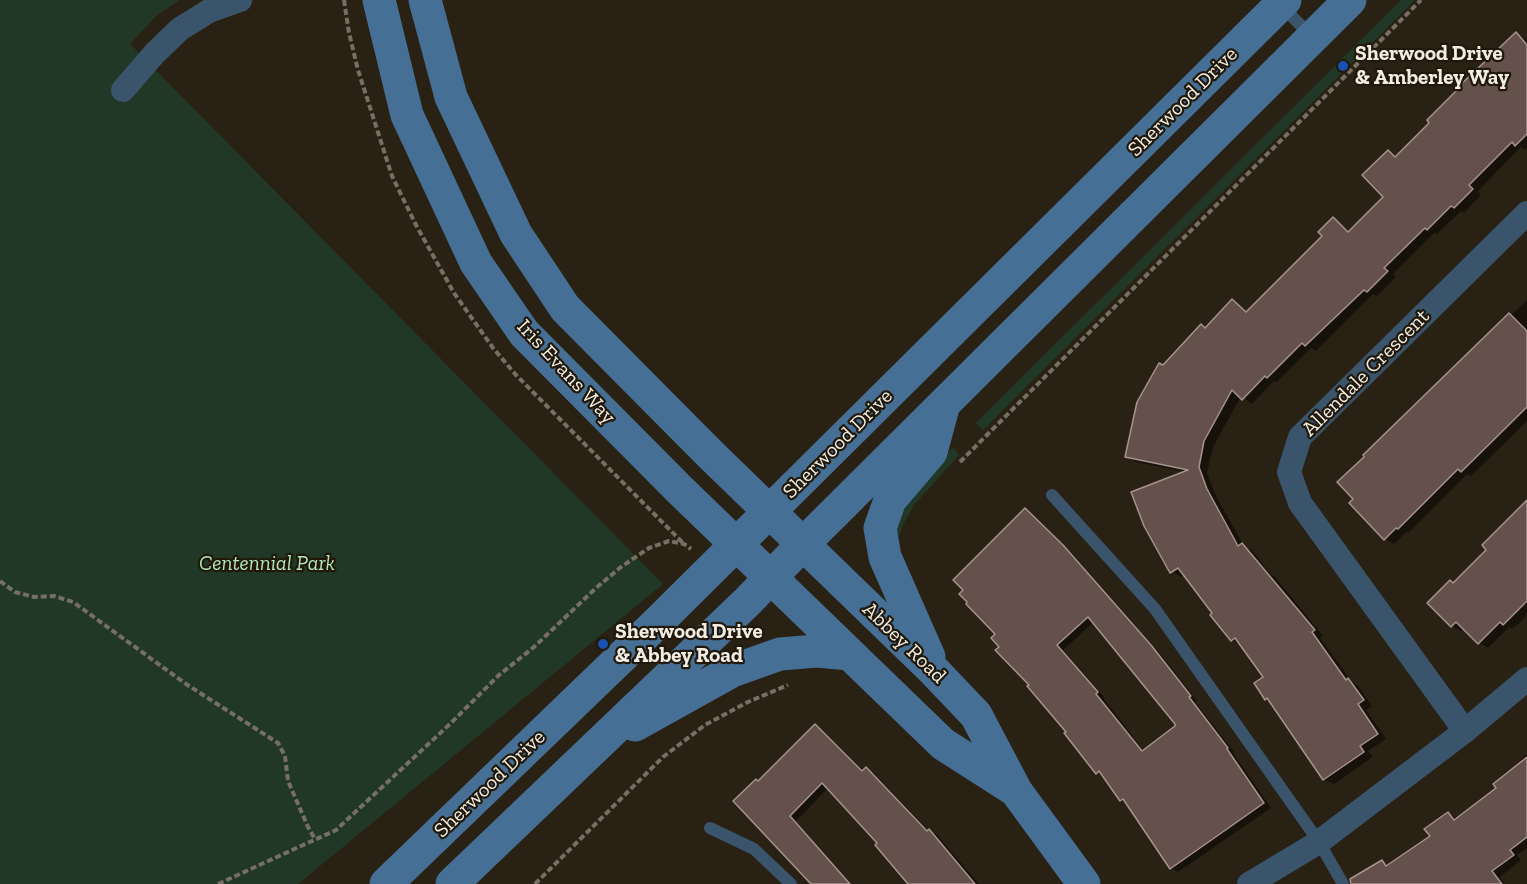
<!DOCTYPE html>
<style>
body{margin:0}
canvas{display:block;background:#292113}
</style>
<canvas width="1527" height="884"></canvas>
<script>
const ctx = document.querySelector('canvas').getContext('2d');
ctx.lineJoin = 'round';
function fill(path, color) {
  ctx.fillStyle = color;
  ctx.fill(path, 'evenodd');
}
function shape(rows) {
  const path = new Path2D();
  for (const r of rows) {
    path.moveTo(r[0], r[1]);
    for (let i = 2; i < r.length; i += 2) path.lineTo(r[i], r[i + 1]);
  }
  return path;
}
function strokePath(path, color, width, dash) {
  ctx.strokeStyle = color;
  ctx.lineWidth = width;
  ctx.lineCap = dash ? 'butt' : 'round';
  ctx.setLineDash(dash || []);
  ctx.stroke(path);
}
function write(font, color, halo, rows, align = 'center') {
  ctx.font = font + ' "Zilla Slab",serif';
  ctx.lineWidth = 4.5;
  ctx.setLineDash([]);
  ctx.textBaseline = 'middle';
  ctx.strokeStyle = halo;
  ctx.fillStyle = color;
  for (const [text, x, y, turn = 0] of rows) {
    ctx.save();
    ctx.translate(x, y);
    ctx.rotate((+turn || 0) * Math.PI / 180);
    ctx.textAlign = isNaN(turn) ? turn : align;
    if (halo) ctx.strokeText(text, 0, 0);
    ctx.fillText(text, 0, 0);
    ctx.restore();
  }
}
fill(shape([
 [0,0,180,0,157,15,130,44,663,584,298,884,0,884],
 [1401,0,1415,0,983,430,976,423],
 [953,447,959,455,914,505,904,523,898,538,895,529,906,501]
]), '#223826');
fill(shape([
 [1516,34,1525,40,1527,38,1527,148,1525,150,1521,147,1478,191,1481,195,1464,213,1461,211,1437,234,1434,233,1393,274,1396,277,1377,296,1373,294,1316,351,1311,348,1277,382,1274,381,1252,404,1241,396,1213,447,1207,473,1216,496,1244,546,1252,550,1270,574,1275,577,1323,636,1320,638,1352,682,1358,686,1372,706,1366,710,1386,739,1368,751,1373,757,1334,784,1324,779,1272,702,1266,698,1265,677,1242,646,1232,640,1185,575,1181,577,1172,571,1187,472,1136,462,1127,457,1164,367,1206,329,1232,301,1248,312,1324,236,1333,219,1350,232,1385,197,1388,152,1397,157],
 [1527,300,1527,421,1471,476,1467,474,1408,533,1406,532,1394,544,1385,538,1426,396],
 [1527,503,1527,615,1513,629,1509,627,1488,648,1479,643,1464,628,1461,631,1452,626,1454,584,1488,550],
 [1025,510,1033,514,1070,551,1158,651,1197,701,1195,702,1234,752,1233,753,1271,808,1178,872,1171,868,1127,803,1121,800,1104,776,1097,772,1001,647,998,634],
 [1094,622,1176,724,1176,727,1144,751,1103,698,1104,697,1063,650],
 [815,726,822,730,864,771,867,769,874,773,929,831,937,835,979,884,915,884,828,788,796,821,851,884,812,884,759,782],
 [1527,754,1527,848,1517,855,1521,860,1500,877,1504,883,1367,884,1382,862,1389,866,1432,836,1448,813,1457,818,1498,788,1523,763,1520,760]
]), '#0007');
const building = shape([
 [1516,32,1527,45,1527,134,1515,146,1512,142,1469,185,1473,189,1454,208,1451,206,1427,230,1425,228,1384,268,1388,271,1367,292,1364,290,1305,346,1302,343,1267,378,1265,376,1242,400,1232,390,1204,441,1199,467,1207,489,1238,546,1242,543,1315,630,1312,632,1346,680,1348,678,1364,700,1358,704,1378,734,1360,746,1364,752,1323,780,1267,698,1265,700,1254,683,1263,677,1235,638,1231,641,1210,615,1212,613,1178,568,1170,573,1144,526,1131,492,1188,470,1125,457,1137,402,1159,363,1163,365,1201,324,1205,328,1232,299,1246,312,1322,236,1318,232,1333,217,1348,232,1383,197,1362,175,1388,150,1395,157,1429,123,1427,120,1459,88,1458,87,1516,32],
 [1509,313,1527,331,1527,407,1461,472,1458,469,1398,529,1396,528,1384,540,1349,503,1353,499,1337,482,1364,457,1363,455,1509,313],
 [1527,500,1527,601,1503,625,1500,622,1478,644,1456,622,1451,627,1427,603,1450,580,1453,583,1486,550,1482,545,1527,500],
 [1025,508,1063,545,1151,645,1191,696,1189,697,1228,748,1227,749,1264,803,1170,869,1123,799,1120,801,1099,771,1096,774,1064,733,1066,732,1027,686,1029,685,995,650,999,647,991,638,995,634,966,604,967,602,959,594,963,590,953,580,1025,508],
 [1088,617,1175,724,1175,726,1142,751,1096,694,1098,692,1057,645,1088,617],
 [815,724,862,771,866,767,927,831,929,829,975,884,908,884,875,845,877,843,822,783,790,816,850,884,811,884,733,801,756,779,758,781,815,724],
 [1527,757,1527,837,1510,850,1514,855,1492,871,1502,884,1351,884,1350,879,1382,860,1386,866,1430,836,1424,829,1448,812,1454,820,1496,788,1493,784,1527,757]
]);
fill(building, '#64514c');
strokePath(building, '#a8928d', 1.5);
strokePath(shape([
 [344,0,349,33,358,70,392,176,416,225,454,293,493,348,516,375,684,544],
 [960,462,1421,0],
 [0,581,15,592,34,597,54,596,73,602,186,684,278,743,285,756,288,781,308,827,315,839],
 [218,884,336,830,451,723,499,675,534,647,596,588,621,567,649,548,669,541,684,544,691,549],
 [535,884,663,757,705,725,748,702,788,685]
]), '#766f63', 4, [6, 3]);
strokePath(shape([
 [1281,5,1311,36],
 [1052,495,1155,609,1319,842,1343,884],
 [710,828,754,849,791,884]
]), '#3a546c', 12);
strokePath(shape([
 [123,90,155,53,180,29,209,11,240,0],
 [1465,731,1300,503,1289,472,1300,437,1527,213],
 [1249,884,1319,842,1465,731,1527,679]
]), '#3a546c', 24);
strokePath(shape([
 [379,0,407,115,476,263,524,333,680,490,943,744,1015,790],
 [425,0,451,97,516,234,565,308,711,455,935,672,976,715,1016,791,1084,884],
 [929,657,885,557,880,528,890,500,931,452,944,404],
 [635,725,732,671,780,654,817,651,850,654],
 [386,884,659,621,1285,0],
 [452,884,747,602,803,544,1350,0]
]), '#466f95', 33);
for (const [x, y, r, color] of [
 [1343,66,6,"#1a4fb4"],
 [603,644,6,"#1a4fb4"]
]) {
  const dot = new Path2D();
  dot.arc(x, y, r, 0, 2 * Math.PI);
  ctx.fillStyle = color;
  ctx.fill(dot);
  strokePath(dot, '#20180a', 2);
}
write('bold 21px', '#f2ede4', '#20180a', [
 ["Sherwood Drive",1355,54],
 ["& Amberley Way",1355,78],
 ["Sherwood Drive",615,632],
 ["& Abbey Road",615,656]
], 'left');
write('21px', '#f2ede4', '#20180a', [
 ["Sherwood Drive",1183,102,-45],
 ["Iris Evans Way",566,372,47],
 ["Allendale Crescent",1366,373,-45],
 ["Sherwood Drive",838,444,-45],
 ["Abbey Road",904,643,44],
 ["Sherwood Drive",490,784,-44]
]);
write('italic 21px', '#b0e6ba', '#20180a', [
 ["Centennial Park",267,564]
]);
</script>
